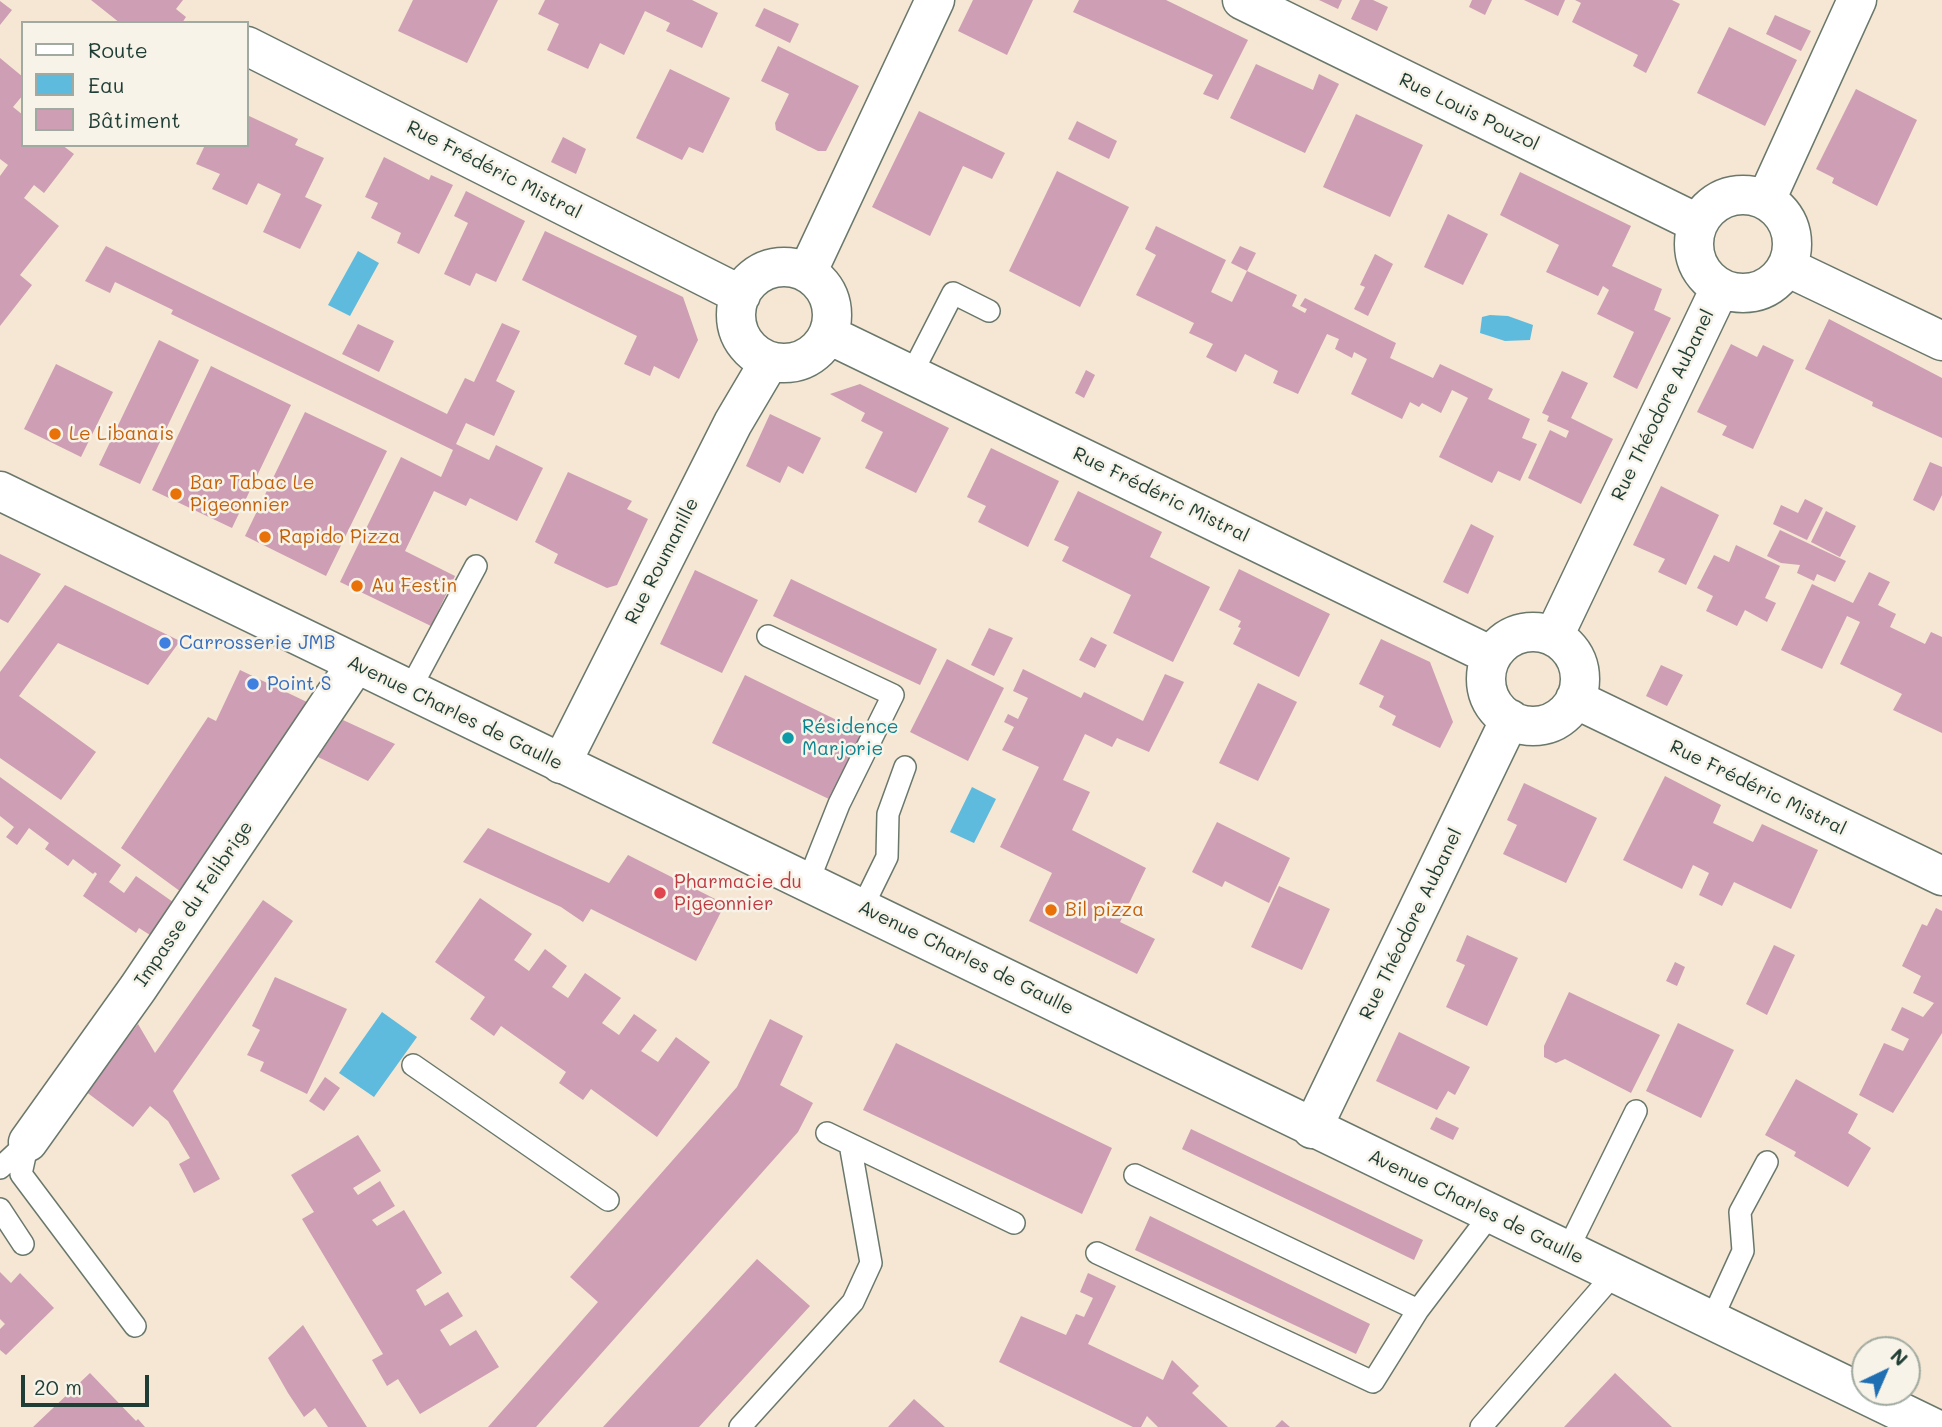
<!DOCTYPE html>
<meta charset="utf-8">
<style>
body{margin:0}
#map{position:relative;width:1942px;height:1427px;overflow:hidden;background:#f5e7d3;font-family:Mali,sans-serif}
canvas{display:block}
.legend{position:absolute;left:21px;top:21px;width:228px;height:126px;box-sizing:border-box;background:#f7f3e8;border:2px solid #a1aaa0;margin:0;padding:9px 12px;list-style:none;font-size:21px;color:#1f3d34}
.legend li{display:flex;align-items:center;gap:14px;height:35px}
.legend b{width:35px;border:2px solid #a1aaa0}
.north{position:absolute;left:1851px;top:1336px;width:70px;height:70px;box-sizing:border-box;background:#f7f3e8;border:2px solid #a1aaa0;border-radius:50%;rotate:44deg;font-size:19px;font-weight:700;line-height:28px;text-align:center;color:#1f3d34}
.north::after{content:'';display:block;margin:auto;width:24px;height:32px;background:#1f6fb2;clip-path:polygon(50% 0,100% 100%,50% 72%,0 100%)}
.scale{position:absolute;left:21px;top:1375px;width:128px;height:32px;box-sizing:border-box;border:4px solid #1f3d34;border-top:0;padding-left:9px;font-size:21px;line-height:24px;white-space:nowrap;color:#1f3d34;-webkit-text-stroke:5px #f7f3e8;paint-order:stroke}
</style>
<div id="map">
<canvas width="1942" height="1427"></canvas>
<ul class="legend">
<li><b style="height:9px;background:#fff"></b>Route</li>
<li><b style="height:19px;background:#5fbbdd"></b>Eau</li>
<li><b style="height:19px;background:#cd9eb4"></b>Bâtiment</li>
</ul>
<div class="north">N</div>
<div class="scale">20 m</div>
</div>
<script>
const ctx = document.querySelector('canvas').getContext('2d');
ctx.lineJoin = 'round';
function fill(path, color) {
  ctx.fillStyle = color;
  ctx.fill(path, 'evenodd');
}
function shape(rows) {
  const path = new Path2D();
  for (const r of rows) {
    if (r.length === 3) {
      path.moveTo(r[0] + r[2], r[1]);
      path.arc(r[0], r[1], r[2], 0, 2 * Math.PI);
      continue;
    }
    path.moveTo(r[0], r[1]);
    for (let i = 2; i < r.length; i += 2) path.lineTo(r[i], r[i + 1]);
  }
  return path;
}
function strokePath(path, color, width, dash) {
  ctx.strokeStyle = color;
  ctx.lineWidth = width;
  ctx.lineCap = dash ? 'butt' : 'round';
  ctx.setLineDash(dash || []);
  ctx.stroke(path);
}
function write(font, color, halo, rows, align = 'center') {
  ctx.font = font + ' Mali,sans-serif';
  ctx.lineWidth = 5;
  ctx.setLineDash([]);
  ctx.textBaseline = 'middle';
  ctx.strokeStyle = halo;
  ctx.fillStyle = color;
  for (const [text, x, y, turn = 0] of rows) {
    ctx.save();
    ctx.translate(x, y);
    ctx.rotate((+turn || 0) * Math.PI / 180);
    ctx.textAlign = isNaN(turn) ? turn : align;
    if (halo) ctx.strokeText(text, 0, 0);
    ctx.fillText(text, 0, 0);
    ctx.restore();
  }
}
fill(shape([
 [358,251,379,263,350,316,328,305],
 [1490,315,1508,316,1533,325,1530,340,1505,341,1480,333,1482,317],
 [972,787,996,799,974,843,950,832],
 [382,1012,417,1037,374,1097,339,1073]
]), '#5fbbdd');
fill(shape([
 [91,0,183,0,176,9,186,17,182,23,120,23],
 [413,0,498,0,467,63,398,31],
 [545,0,692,0,718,13,702,48,666,31,670,23,645,11,624,55,600,43,588,69,547,50,559,24,538,14],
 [973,0,1033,0,1007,55,958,31],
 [1079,0,1166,0,1248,40,1218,100,1203,94,1213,75,1073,12],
 [1319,0,1342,0,1338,9],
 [1360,0,1373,0,1388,7,1377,31,1351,19],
 [1472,0,1492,0,1485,15,1469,7],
 [1524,0,1565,0,1558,16],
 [1575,0,1672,0,1680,4,1646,73,1633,66,1638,55,1572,22,1581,3],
 [0,1,12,10,0,25],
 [764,8,799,24,790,43,755,26],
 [1775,15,1811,31,1801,51,1766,34],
 [1729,27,1797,60,1765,126,1697,93],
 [778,46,859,86,826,151,818,151,776,130,775,123,789,94,761,81],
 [0,58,23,77,23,95,13,107,23,115,23,145,62,145,74,154,44,193,34,185,24,198,59,226,20,275,32,285,0,326,0,176,8,165,0,159],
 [1256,64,1313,90,1319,74,1339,84,1305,153,1230,118],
 [670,69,730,98,703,153,689,147,682,160,636,138],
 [1856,89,1917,120,1877,206,1832,183,1834,178,1816,169],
 [919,111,1005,153,992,179,963,166,930,236,872,207],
 [1356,114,1423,145,1390,217,1323,187],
 [247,115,298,139,295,145,324,158,305,197,322,205,300,249,263,232,281,194,258,183,247,205,212,189,220,174,196,164,205,145,247,145],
 [1077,121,1117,141,1109,159,1068,139],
 [563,137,586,149,576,174,551,162],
 [384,157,429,180,431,175,453,185,419,254,397,243,401,233,371,218,378,203,365,197],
 [1057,171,1129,207,1080,307,1009,271],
 [1520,172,1631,226,1612,266,1662,289,1654,310,1671,318,1637,389,1613,377,1634,332,1597,314,1609,290,1603,286,1598,296,1546,272,1559,245,1500,215],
 [466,191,525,221,496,282,476,273,470,286,444,274,468,223,454,216],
 [1448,214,1488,234,1463,285,1424,267],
 [1156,226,1226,260,1211,292,1232,302,1247,271,1231,263,1240,246,1256,253,1247,271,1297,295,1292,306,1305,313,1307,309,1300,306,1305,298,1396,343,1390,358,1433,378,1440,364,1493,389,1488,399,1530,419,1522,438,1537,444,1520,481,1498,471,1492,483,1439,457,1468,398,1452,390,1441,413,1422,403,1419,407,1410,402,1402,419,1351,394,1367,359,1354,352,1352,358,1335,349,1339,339,1327,334,1298,394,1273,383,1278,371,1245,354,1236,372,1206,357,1213,344,1189,333,1194,323,1136,295,1156,255,1145,249],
 [545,231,683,297,698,340,679,379,654,366,650,376,624,364,637,336,522,280],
 [106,246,447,414,465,378,474,382,502,323,520,331,496,381,515,391,494,436,466,423,456,444,489,460,496,445,543,468,517,521,470,498,466,506,434,491,405,551,455,576,431,626,340,582,401,457,441,477,453,450,171,314,173,310,115,282,110,293,85,281],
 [1375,254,1393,264,1368,316,1354,309,1365,287,1360,285],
 [1829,319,1942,378,1942,438,1872,406,1873,402,1805,369],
 [358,324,394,341,379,372,342,354],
 [159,340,199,360,140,484,99,465],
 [1731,344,1757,357,1763,345,1794,360,1753,449,1722,435,1727,426,1697,412],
 [56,364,113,392,81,457,24,429],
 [211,366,291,405,232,528,152,490],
 [1086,370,1095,375,1084,398,1075,393],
 [1562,371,1588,383,1571,418,1613,439,1581,504,1528,478,1550,430,1566,438,1569,431,1547,421,1549,416,1542,413],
 [860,384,949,428,916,493,865,468,883,432,861,421,865,413,830,394],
 [305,412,387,451,326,576,245,536],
 [770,414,821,438,803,474,788,466,780,483,746,466],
 [991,448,1059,481,1028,547,978,522,986,506,967,497],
 [1930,462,1942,467,1942,495,1934,511,1913,500],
 [568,472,632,501,627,509,648,519,617,585,607,588,554,563,558,554,535,542],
 [1661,486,1719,515,1686,585,1658,572,1665,559,1633,545],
 [1078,491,1162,532,1150,557,1210,587,1173,662,1113,633,1131,595,1062,561,1069,547,1054,540],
 [1805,499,1823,508,1807,540,1773,524,1781,505,1798,513],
 [1826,511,1856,526,1840,557,1811,542],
 [1471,524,1494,536,1468,594,1443,582],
 [1780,530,1846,561,1835,582,1817,574,1814,581,1797,573,1800,565,1781,563,1767,556],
 [1736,545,1780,566,1765,598,1776,603,1767,622,1745,610,1737,626,1706,611,1713,596,1697,588,1714,555,1729,562],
 [0,554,41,574,8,623,0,619],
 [1239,569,1330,614,1299,677,1233,644,1241,628,1238,627,1241,621,1219,610],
 [695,570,758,600,722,673,660,644],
 [1869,572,1890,582,1878,605,1896,614,1890,627,1925,644,1931,632,1942,637,1942,733,1893,710,1902,694,1840,664,1860,622,1847,616,1822,669,1781,650,1812,584,1853,603],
 [791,579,937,649,920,685,773,616],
 [65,585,180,641,148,685,58,643,19,696,96,752,61,800,0,758,0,672],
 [989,628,1013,638,994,676,971,665],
 [1091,637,1107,645,1095,668,1079,660],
 [1381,639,1430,662,1453,722,1440,748,1392,725,1396,716,1379,707,1384,696,1359,684],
 [947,659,1004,688,968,761,910,732],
 [1661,665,1683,675,1667,706,1646,696],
 [1023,669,1081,698,1084,692,1143,721,1165,674,1184,682,1149,752,1117,738,1112,747,1085,734,1063,780,1090,792,1072,830,1146,868,1120,922,1155,939,1137,974,1029,921,1052,873,1000,847,1039,767,1002,750,1014,727,1004,722,1008,714,1018,719,1028,698,1013,691],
 [240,670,309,703,188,897,121,848,208,717,216,721],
 [745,675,863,733,831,800,712,743],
 [1258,683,1297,702,1258,781,1219,763],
 [343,720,395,744,368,781,318,757],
 [1665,776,1721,805,1713,823,1753,842,1762,824,1818,850,1791,909,1734,882,1722,906,1699,895,1709,873,1693,865,1682,889,1623,860],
 [0,777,121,865,109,882,124,893,136,876,173,902,150,935,139,928,136,933,83,896,97,874,95,872,93,874,73,859,68,866,45,849,49,843,29,828,17,845,6,837,14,827,0,816],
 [1524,783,1597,818,1566,883,1503,854,1517,825,1507,820],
 [1217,822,1290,858,1269,903,1225,881,1222,887,1192,872],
 [488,828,609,883,628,855,725,904,696,961,591,909,583,922,561,907,463,862],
 [1279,886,1330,909,1302,970,1251,947],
 [480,898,532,934,514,960,529,971,545,949,567,966,552,987,568,998,585,973,621,998,602,1023,619,1035,634,1014,657,1030,641,1051,658,1062,676,1037,710,1062,657,1137,591,1089,583,1100,559,1083,566,1072,501,1026,494,1036,470,1019,485,997,435,962],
 [263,900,293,921,173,1091,220,1179,194,1193,179,1164,190,1158,168,1121,150,1106,133,1127,85,1091,138,1024,155,1053],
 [1936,908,1942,911,1942,1033,1893,1113,1859,1095,1884,1043,1903,1051,1909,1039,1891,1030,1902,1007,1923,1017,1934,1003,1913,993,1921,976,1902,966,1922,924,1927,926],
 [1467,935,1518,958,1487,1026,1446,1007,1465,965,1456,961],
 [1774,945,1795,955,1767,1015,1746,1004],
 [1675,962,1685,967,1677,986,1666,981],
 [275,977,347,1009,307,1094,260,1071,264,1062,247,1055,260,1030,252,1026],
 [1569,992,1660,1035,1631,1093,1565,1059,1556,1063,1544,1057,1544,1046],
 [770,1019,803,1036,780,1085,813,1103,798,1132,536,1427,488,1427,598,1302,570,1277,737,1087],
 [1678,1023,1734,1050,1701,1118,1646,1091],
 [1399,1032,1470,1067,1455,1095,1448,1091,1437,1110,1376,1081],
 [896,1043,1112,1148,1082,1214,863,1110],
 [325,1077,340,1088,324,1111,309,1101],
 [1796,1079,1858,1114,1848,1133,1871,1148,1848,1187,1794,1156,1796,1152,1765,1135],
 [1436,1117,1459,1128,1453,1140,1430,1129],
 [1191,1129,1423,1240,1414,1260,1182,1149],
 [358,1135,381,1171,353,1188,358,1195,380,1181,395,1206,372,1220,377,1226,404,1210,442,1273,416,1290,425,1306,448,1292,463,1316,440,1330,450,1346,476,1330,499,1367,420,1414,398,1379,387,1386,372,1360,383,1354,302,1219,314,1212,291,1175],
 [1150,1216,1370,1324,1356,1354,1135,1250],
 [757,1259,810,1306,699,1427,603,1427],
 [0,1272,11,1283,20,1273,54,1308,6,1355,0,1350,0,1329,5,1324,0,1319],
 [1088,1273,1116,1286,1088,1344,1163,1380,1172,1360,1199,1386,1192,1393,1228,1427,1158,1427,1147,1416,1141,1427,1133,1427,999,1362,1021,1316,1066,1335,1076,1314,1084,1317,1093,1298,1080,1292],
 [303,1325,341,1386,367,1427,328,1427,315,1408,304,1417,288,1393,268,1358],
 [90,1373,136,1421,138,1419,145,1427,33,1427],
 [1615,1373,1672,1427,1564,1427],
 [914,1399,945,1427,888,1427],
 [1282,1420,1290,1427,1275,1427]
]), '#cd9eb4');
const service = shape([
 [911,375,953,293,989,311],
 [768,636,893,695,839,804,808,882],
 [410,689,476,566],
 [862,908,887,857,888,814,905,767],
 [413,1065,608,1200],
 [827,1133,1014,1223],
 [28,1142,21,1174,135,1326],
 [0,1168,28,1142],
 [1135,1175,1418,1310,1490,1215],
 [0,1209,23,1244],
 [1567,1251,1636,1111],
 [1097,1253,1373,1382,1418,1310],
 [1711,1321,1743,1251,1740,1212,1767,1162],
 [740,1427,853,1302,871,1263,850,1144],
 [1481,1427,1614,1274]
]);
const minor = shape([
 [1242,0,1697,223],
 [247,46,741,295],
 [1743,244,49],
 [1766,200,1857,0],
 [784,315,48],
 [1787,267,1942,341],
 [807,273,935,0],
 [829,335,1492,656],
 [1533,679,47],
 [1554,636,1720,288],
 [1575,699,1942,876],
 [561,764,733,423,769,362],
 [1312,1129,1510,719],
 [28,1142,138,988,356,664]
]);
const primary = shape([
 [0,491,1932,1427]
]);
strokePath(service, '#6a786c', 24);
strokePath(minor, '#6a786c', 41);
strokePath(primary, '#6a786c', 41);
strokePath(service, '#fff', 21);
strokePath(minor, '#fff', 38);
strokePath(primary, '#fff', 38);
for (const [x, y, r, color] of [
 [55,434,7,"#e8710a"],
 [176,494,7,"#e8710a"],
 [265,537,7,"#e8710a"],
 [357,586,7,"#e8710a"],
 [165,643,7,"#3f7fe0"],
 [253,684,7,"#3f7fe0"],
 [788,738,7,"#0f9aa8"],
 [660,893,7,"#e0444e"],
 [1051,910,7,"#e8710a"]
]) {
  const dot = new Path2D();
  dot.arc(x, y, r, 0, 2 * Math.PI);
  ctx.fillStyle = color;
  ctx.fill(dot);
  strokePath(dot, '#f7f3e8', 2.5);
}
write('19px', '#1f3d34', '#f7f3e8', [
 ["Rue Louis Pouzol",1469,112,26],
 ["Rue Frédéric Mistral",494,170,27],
 ["Rue Théodore Aubanel",1663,405,-64],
 ["Rue Frédéric Mistral",1161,495,26],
 ["Rue Roumanille",662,561,-63],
 ["Avenue Charles de Gaulle",455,713,26],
 ["Rue Frédéric Mistral",1758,788,26],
 ["Impasse du Felibrige",194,904,-56],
 ["Rue Théodore Aubanel",1411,924,-64],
 ["Avenue Charles de Gaulle",966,958,26],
 ["Avenue Charles de Gaulle",1476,1207,26]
]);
write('19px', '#c56008', '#f7f3e8', [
 ["Le Libanais",69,434],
 ["Bar Tabac Le",190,483],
 ["Pigeonnier",190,505],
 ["Rapido Pizza",279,537],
 ["Au Festin",371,586],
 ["Bil pizza",1065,910]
], 'left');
write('19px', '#366cbe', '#f7f3e8', [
 ["Carrosserie JMB",179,643],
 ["Point S",267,684]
], 'left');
write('19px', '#0d838f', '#f7f3e8', [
 ["Résidence",802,727],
 ["Marjorie",802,749]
], 'left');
write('19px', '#be3a42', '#f7f3e8', [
 ["Pharmacie du",674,882],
 ["Pigeonnier",674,904]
], 'left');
</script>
